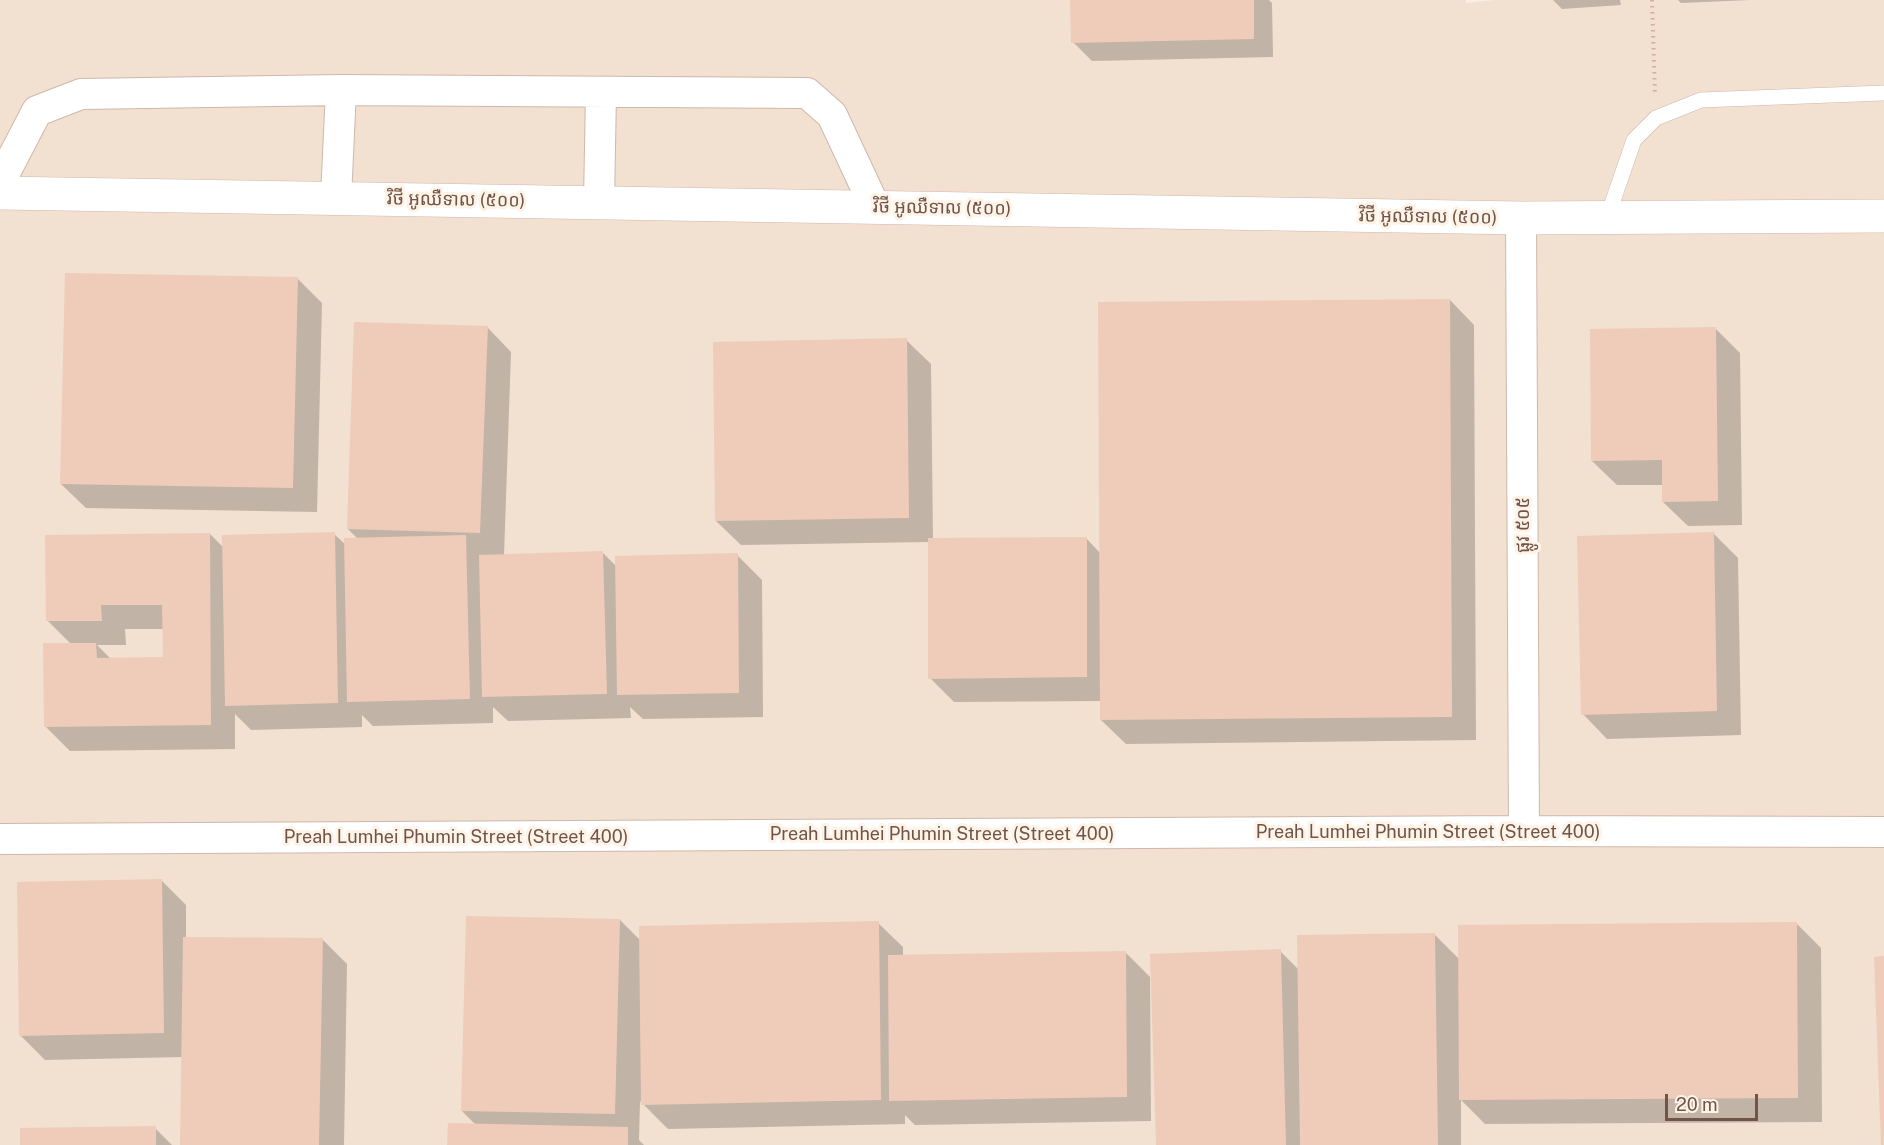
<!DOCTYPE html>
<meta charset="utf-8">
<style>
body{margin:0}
#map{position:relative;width:1884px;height:1145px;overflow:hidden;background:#fbefe1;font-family:"Public Sans",sans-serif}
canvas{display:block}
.scale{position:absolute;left:1665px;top:1094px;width:93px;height:27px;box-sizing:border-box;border:3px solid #715449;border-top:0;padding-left:8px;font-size:18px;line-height:21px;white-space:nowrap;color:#715449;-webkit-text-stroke:4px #fef3e7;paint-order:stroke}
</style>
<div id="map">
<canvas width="1884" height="1145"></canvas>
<div class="scale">20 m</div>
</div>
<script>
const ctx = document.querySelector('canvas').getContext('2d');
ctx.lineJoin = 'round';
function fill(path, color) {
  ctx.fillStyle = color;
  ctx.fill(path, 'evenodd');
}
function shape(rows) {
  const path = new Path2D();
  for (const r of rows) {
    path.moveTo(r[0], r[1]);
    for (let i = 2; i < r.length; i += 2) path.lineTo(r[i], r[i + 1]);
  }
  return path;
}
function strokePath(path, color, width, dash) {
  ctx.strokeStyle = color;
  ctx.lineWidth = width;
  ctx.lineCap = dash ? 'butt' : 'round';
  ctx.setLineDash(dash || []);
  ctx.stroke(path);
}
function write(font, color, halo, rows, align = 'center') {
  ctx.font = font + ' "Public Sans","Noto Sans Khmer",sans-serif';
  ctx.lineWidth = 6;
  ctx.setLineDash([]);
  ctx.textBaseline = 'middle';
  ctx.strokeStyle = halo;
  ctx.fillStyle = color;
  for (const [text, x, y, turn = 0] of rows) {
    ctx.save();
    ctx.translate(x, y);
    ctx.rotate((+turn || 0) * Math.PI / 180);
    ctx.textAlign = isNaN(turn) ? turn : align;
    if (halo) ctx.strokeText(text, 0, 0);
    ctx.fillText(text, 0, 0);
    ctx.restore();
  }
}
fill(shape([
 [0,0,1466,0,1466,3,1494,0,1884,0,1884,1145,0,1145]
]), '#f2e0d0');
fill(shape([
 [1072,0,1269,0,1272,3,1273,57,1092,61,1073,42],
 [1553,0,1620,0,1621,5,1562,9],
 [1678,0,1750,0,1681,3],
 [297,278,322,303,317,512,86,508,61,484],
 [1450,300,1474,325,1476,740,1126,744,1101,720,1101,701,954,702,930,678,929,542,741,545,716,521,906,340,931,364,933,540,1086,538,1100,553],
 [487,327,511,352,504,556,603,553,617,567,737,555,762,580,763,717,643,719,630,707,631,718,508,721,493,707,493,723,373,726,362,715,362,727,251,730,235,714,235,749,70,751,45,726,71,644,47,620,210,534,224,548,334,534,346,545,358,539,348,529],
 [125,629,164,629,164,658,111,659,97,645,126,645],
 [1716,329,1740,353,1742,525,1688,526,1663,502,1663,485,1617,485,1592,461],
 [1713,533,1738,558,1741,735,1607,739,1583,714],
 [162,881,186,905,186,938,323,940,347,964,344,1145,181,1145,183,1057,45,1060,21,1036],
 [620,920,641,941,878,923,903,947,903,956,1125,952,1150,977,1151,1121,915,1125,905,1115,905,1124,668,1129,640,1101,639,1140,644,1145,449,1145,476,1125,462,1111],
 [1797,924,1821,948,1822,1122,1485,1124,1461,1100,1461,1145,1158,1145,1280,951,1299,970,1434,934,1460,960],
 [155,1128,172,1145,21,1145]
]), '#0003');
fill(shape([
 [1070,0,1254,0,1254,39,1071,43],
 [65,273,298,277,293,488,60,484],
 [1450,299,1452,717,1100,720,1098,302],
 [354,322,488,326,480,533,347,529],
 [1716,327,1718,501,1662,502,1662,460,1591,461,1590,329],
 [907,338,909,518,715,521,713,342],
 [335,532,338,703,225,706,222,535],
 [1714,532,1717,711,1581,715,1577,536],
 [210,533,211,725,44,727,43,643,96,643,97,658,163,657,162,605,101,605,102,621,46,621,45,535],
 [466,535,470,699,347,702,344,538],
 [1087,537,1087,677,928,679,928,538],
 [603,551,607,694,482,697,479,555],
 [738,553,739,693,617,695,615,556],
 [162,879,164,1033,19,1036,17,882],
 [466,916,620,919,615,1114,461,1111],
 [879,921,881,1100,641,1105,639,926],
 [1797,922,1798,1098,1459,1100,1458,925],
 [1435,933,1438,1145,1300,1145,1297,935],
 [183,937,323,938,319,1145,180,1145],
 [1281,949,1286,1145,1156,1145,1150,954],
 [1126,951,1127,1097,889,1101,888,955],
 [1884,956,1884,1145,1881,1145,1874,957],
 [448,1123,628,1127,628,1145,447,1145],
 [156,1126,156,1145,20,1145,20,1128]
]), '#efcbba');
const lane = shape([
 [1607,218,1634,140,1656,118,1701,100,1884,93]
]);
const street = shape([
 [0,182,37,111,81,94,341,90,807,93,832,115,875,207],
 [336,198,341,90],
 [599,203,601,92],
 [1521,218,1524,831],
 [0,839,1524,831,1884,832]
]);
const secondary = shape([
 [0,193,1521,218,1884,216]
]);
strokePath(lane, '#ceb8ab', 16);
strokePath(street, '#ceb8ab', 32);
strokePath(secondary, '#d0b7a9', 34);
strokePath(shape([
 [1652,0,1655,95]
]), '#d4ae9d', 4, [1.5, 4.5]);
strokePath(lane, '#fff', 15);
strokePath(street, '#fff', 30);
strokePath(secondary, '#fff', 33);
write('18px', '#715449', '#fef3e7', [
 ["វិថី អូឈឺទាល (៥០០)",456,200,1],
 ["វិថី អូឈឺទាល (៥០០)",942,208,1],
 ["វិថី អូឈឺទាល (៥០០)",1428,217,1],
 ["ផ្លូវ ៥០៥",1523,525,-90],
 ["Preah Lumhei Phumin Street (Street 400)",1428,832],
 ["Preah Lumhei Phumin Street (Street 400)",942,834],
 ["Preah Lumhei Phumin Street (Street 400)",456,837]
]);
</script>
